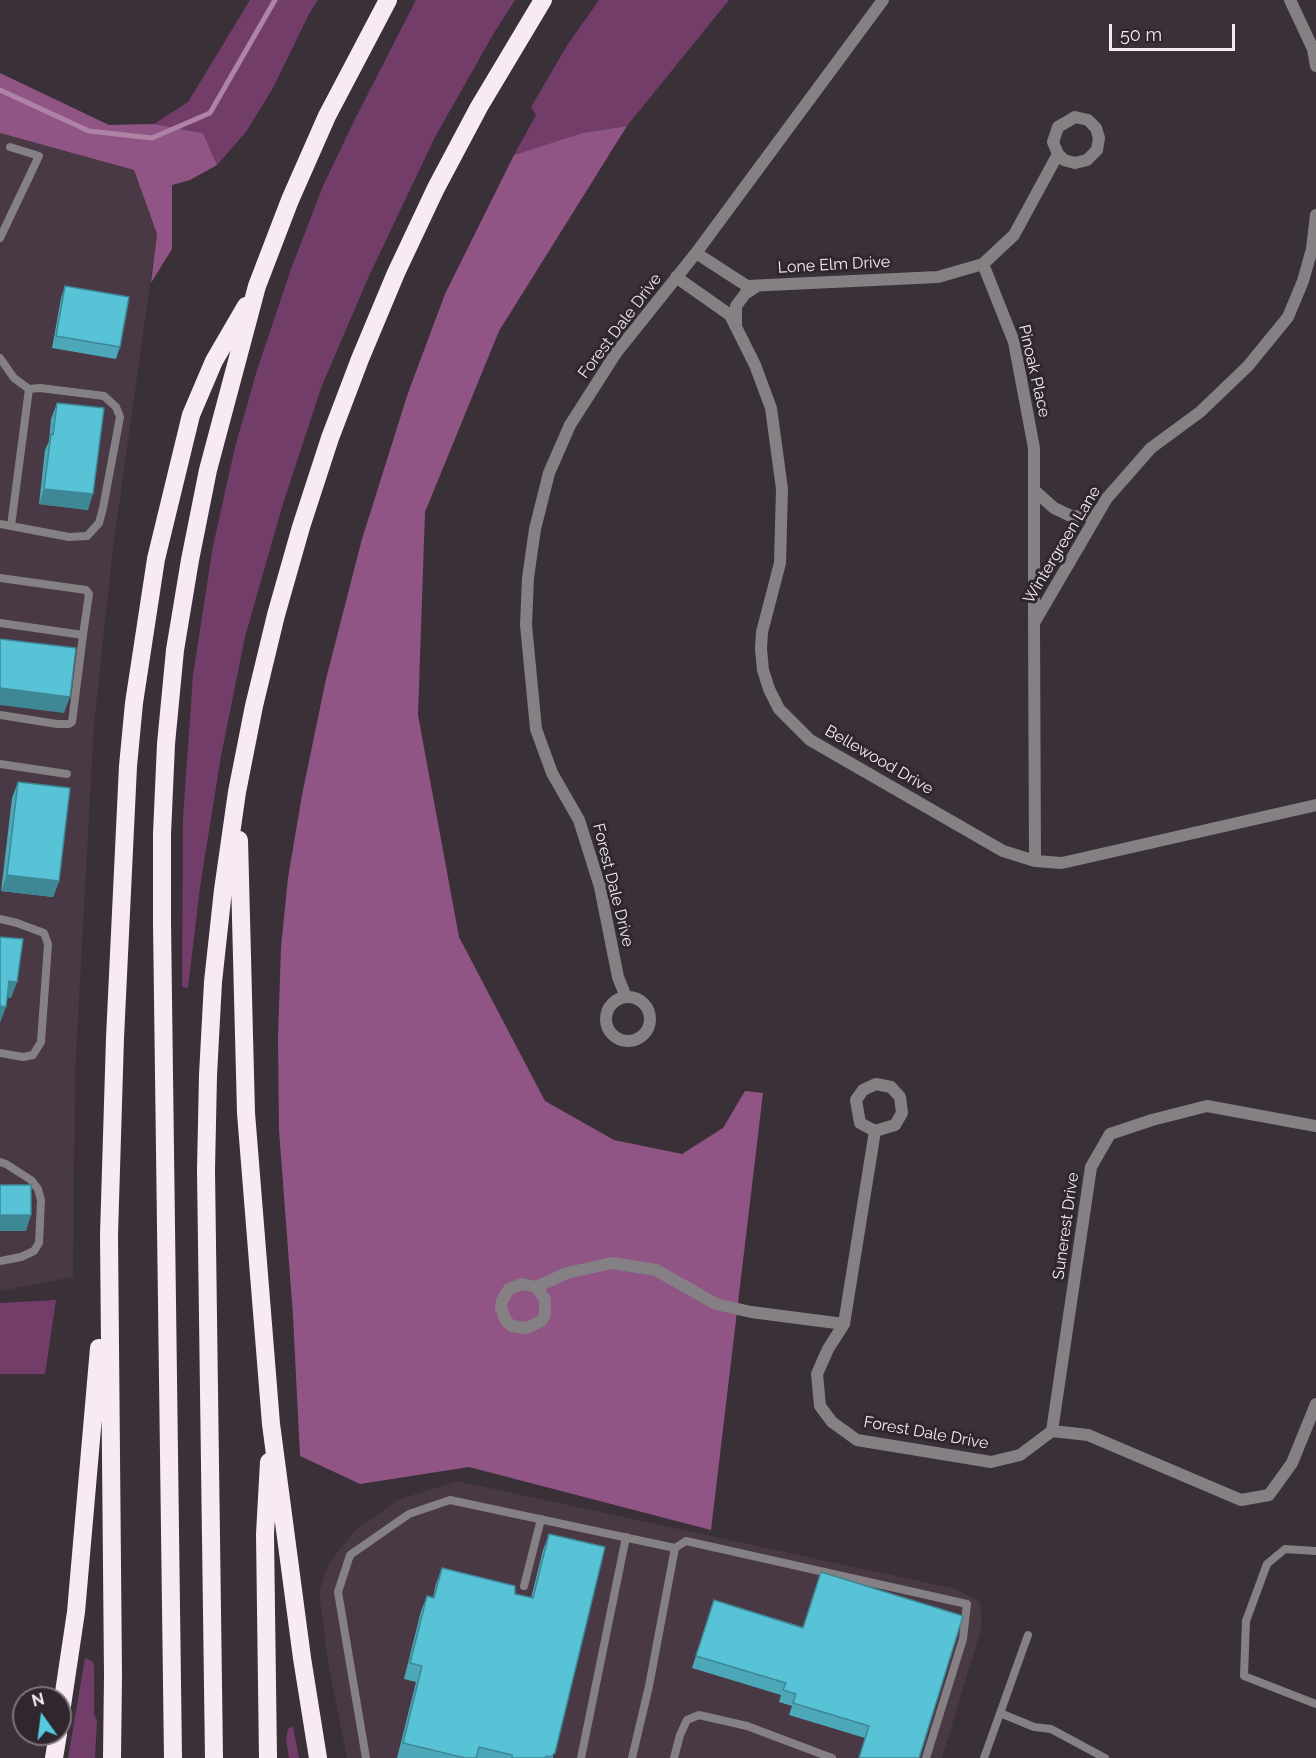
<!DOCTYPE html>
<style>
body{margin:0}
#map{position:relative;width:1316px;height:1758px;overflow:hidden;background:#3a3038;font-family:Raleway,sans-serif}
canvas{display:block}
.north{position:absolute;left:12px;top:1686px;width:60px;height:60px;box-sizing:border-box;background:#30272e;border:2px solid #7e757c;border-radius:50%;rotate:346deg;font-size:16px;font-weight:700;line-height:24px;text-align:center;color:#f2ebf0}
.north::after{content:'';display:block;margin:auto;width:21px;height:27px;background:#54cade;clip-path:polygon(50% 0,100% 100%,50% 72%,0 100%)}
.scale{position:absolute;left:1109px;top:24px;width:126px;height:27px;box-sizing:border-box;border:3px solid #f2ebf0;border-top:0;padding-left:8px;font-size:18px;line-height:21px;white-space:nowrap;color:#f2ebf0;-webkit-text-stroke:4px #30272e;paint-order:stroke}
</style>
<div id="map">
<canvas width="1316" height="1758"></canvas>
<div class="north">N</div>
<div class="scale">50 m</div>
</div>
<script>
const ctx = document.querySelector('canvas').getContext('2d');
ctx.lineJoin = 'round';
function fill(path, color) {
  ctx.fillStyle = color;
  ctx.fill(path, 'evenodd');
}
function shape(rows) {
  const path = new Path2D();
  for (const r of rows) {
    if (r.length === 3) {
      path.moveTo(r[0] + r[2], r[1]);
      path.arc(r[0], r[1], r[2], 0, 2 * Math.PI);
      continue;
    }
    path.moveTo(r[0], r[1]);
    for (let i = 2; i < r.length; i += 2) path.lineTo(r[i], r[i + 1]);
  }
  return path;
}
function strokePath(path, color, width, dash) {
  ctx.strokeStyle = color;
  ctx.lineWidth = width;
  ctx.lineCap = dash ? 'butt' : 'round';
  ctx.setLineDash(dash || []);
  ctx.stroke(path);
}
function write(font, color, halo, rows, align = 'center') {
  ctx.font = font + ' Raleway,sans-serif';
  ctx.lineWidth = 6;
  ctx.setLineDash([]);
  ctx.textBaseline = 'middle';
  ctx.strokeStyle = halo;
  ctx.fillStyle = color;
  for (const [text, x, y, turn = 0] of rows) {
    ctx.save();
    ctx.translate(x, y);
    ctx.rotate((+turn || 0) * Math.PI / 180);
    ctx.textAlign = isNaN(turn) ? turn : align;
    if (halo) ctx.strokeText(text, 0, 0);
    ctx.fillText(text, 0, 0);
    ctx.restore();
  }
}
fill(shape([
 [0,133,134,170,157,234,113,548,94,724,75,1073,73,1277,0,1291],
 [457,1481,956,1589,980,1602,982,1626,942,1758,347,1758,328,1663,319,1591,328,1565,354,1531,398,1500]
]), '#483945');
fill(shape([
 [250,0,318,0,309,14,273,88,246,132,217,165,203,133,154,124,188,102],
 [416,0,515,0,494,33,435,137,369,276,321,388,282,507,245,637,221,756,200,887,188,988,182,987,183,817,193,675,213,546,235,447,257,370,291,269,323,186,355,119],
 [599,0,729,0,627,126,582,133,514,155,536,115,531,107,568,44],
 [56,1300,45,1374,0,1374,0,1303],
 [85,1658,92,1661,94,1665,94,1714,97,1721,95,1758,68,1758],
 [293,1726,299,1758,289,1758,286,1739,288,1729]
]), '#723d69');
fill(shape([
 [0,73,109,125,154,124,203,133,217,165,190,180,172,185,172,249,151,283,157,234,134,170,0,133],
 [627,126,499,331,425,512,418,715,459,937,545,1101,614,1140,682,1154,723,1128,745,1091,763,1093,711,1530,469,1467,360,1484,300,1456,293,1316,279,1130,278,1037,281,947,288,878,302,795,326,679,362,539,408,393,445,294,514,155,582,133]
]), '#905585');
strokePath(shape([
 [0,90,89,131,152,138,210,113,275,0]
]), '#ae83a6', 5);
strokePath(shape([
 [0,238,39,156,10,147],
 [0,358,14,378,29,389,11,526,0,524],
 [11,526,69,537,87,536,99,523,103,508,120,417,116,407,104,396,40,388,29,389],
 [0,578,86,590,89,594,83,635],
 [0,623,83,635,72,722,69,724,57,724,0,715],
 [0,764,67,774],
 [0,919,17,923,44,933,48,944,41,1042,33,1055,23,1057,0,1053],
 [0,1162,6,1164,31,1180,38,1189,41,1200,39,1243,34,1251,21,1257,0,1261],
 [1316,1551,1285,1549,1267,1564,1246,1621,1244,1676,1316,1704],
 [524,1586,541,1519],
 [1000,1713,1034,1727,1051,1729,1105,1758],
 [366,1758,338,1592,350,1555,409,1514,450,1500,675,1548],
 [581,1758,626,1537],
 [632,1758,649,1686,675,1548,686,1541,967,1604,963,1639,926,1758],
 [674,1758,680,1735,687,1720,699,1715,747,1726,832,1758],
 [984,1758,1028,1635]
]), '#858084', 8);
strokePath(shape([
 [1290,0,1313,49,1316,66],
 [696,253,747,286,938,277,983,264,1014,235,1058,154,1053,142,1058,127,1075,117,1088,120,1096,128,1099,138,1097,150,1087,160,1075,163,1064,160,1058,154],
 [983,264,1014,342,1034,448,1034,621],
 [676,277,730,315,755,365,771,408,782,489,780,563,762,632,761,649,763,670,769,689,779,709,810,740,1003,851,1035,861,1062,863,1316,805],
 [736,326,736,306,745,294,757,286],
 [1034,490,1054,508,1073,517,1086,515,1100,510],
 [1035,861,1034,623,1107,498,1151,448,1200,412,1248,366,1288,317,1303,281,1312,249,1316,215],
 [626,997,618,977,600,887,579,820,552,773,536,729,526,625,528,578,535,529,549,473,570,425,616,353,696,253,883,0],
 [628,1019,22],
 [876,1084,891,1087,900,1097,902,1113,895,1125,875,1131,860,1123,856,1100,863,1090,876,1084],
 [875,1131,844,1324,828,1349,817,1374,820,1406,832,1422,857,1440,991,1462,1020,1455,1052,1431,1088,1435,1241,1500,1269,1495,1292,1463,1316,1404],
 [536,1287,545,1299,545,1315,541,1321,527,1328,512,1326,506,1321,501,1308,502,1301,509,1289,522,1284,536,1287,567,1273,612,1263,656,1270,716,1304,751,1312,844,1324],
 [1052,1431,1091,1167,1110,1134,1152,1120,1207,1106,1316,1126]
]), '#858084', 12);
strokePath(shape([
 [239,840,246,1113,271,1424,302,1658,318,1758],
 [60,1719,76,1612,99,1348],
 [54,1758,58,1734],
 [112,1758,113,1675,109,1235,115,1038,128,766,134,703,156,559,191,415,214,361,246,306],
 [173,1758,162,922,162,834,166,744,175,650,190,560,208,470,257,286,290,200,327,116,388,0],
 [214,1758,206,1170,208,1075,213,982,223,890,237,792,254,706,276,615,301,527,330,438,360,359,396,273,436,188,479,107,543,0],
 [268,1758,265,1534,269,1462]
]), '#f7eaf4', 18);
fill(shape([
 [65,286,120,347,116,359,52,348,61,298],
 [57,403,88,510,39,504,45,450,49,441,51,419],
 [18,782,59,881,53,897,1,891,12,798],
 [549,1534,553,1758,397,1758,416,1682,404,1679,421,1611,427,1596,433,1597,436,1584,442,1568,515,1594,531,1598,543,1550],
 [821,1572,919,1758,859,1758,865,1738,789,1715,792,1706,779,1702,781,1695,692,1668,714,1600,803,1627]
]), '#4ca8b8');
fill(shape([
 [44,489,93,494,88,510,39,504],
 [0,688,70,697,64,713,0,705],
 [7,875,59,881,53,897,1,891],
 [9,981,17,982,11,998,4,997],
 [0,1006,6,1007,0,1023],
 [0,1215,31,1215,26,1231,0,1231]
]), '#3e8896');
const building = shape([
 [65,286,129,297,120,347,56,336,65,286],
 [57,403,104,408,93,494,44,489,51,434,53,435,57,403],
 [0,639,76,648,70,697,0,688,0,639],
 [18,782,70,788,59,881,7,875,18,782],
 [0,937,23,939,17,982,9,981,6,1007,0,1006,0,937],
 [0,1185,31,1185,31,1215,0,1215,0,1185],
 [549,1534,605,1547,555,1753,550,1757,546,1756,545,1758,512,1758,512,1755,479,1747,476,1758,465,1758,403,1743,422,1666,410,1663,427,1596,434,1598,442,1568,515,1586,515,1594,533,1598,549,1534],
 [821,1572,963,1616,919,1758,859,1758,869,1726,793,1703,796,1694,783,1690,786,1683,696,1656,714,1600,803,1628,821,1572]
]);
fill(building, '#58c3d6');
strokePath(building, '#3e8896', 1.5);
write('16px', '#f2ebf0', '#30272e', [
 ["Lone Elm Drive",834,265,-3],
 ["Forest Dale Drive",620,326,-53],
 ["Pinoak Place",1034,371,77],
 ["Wintergreen Lane",1062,545,-59],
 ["Bellewood Drive",879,760,30],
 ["Forest Dale Drive",613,885,76],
 ["Sunerest Drive",1066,1226,-82],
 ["Forest Dale Drive",926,1433,10]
]);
</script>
